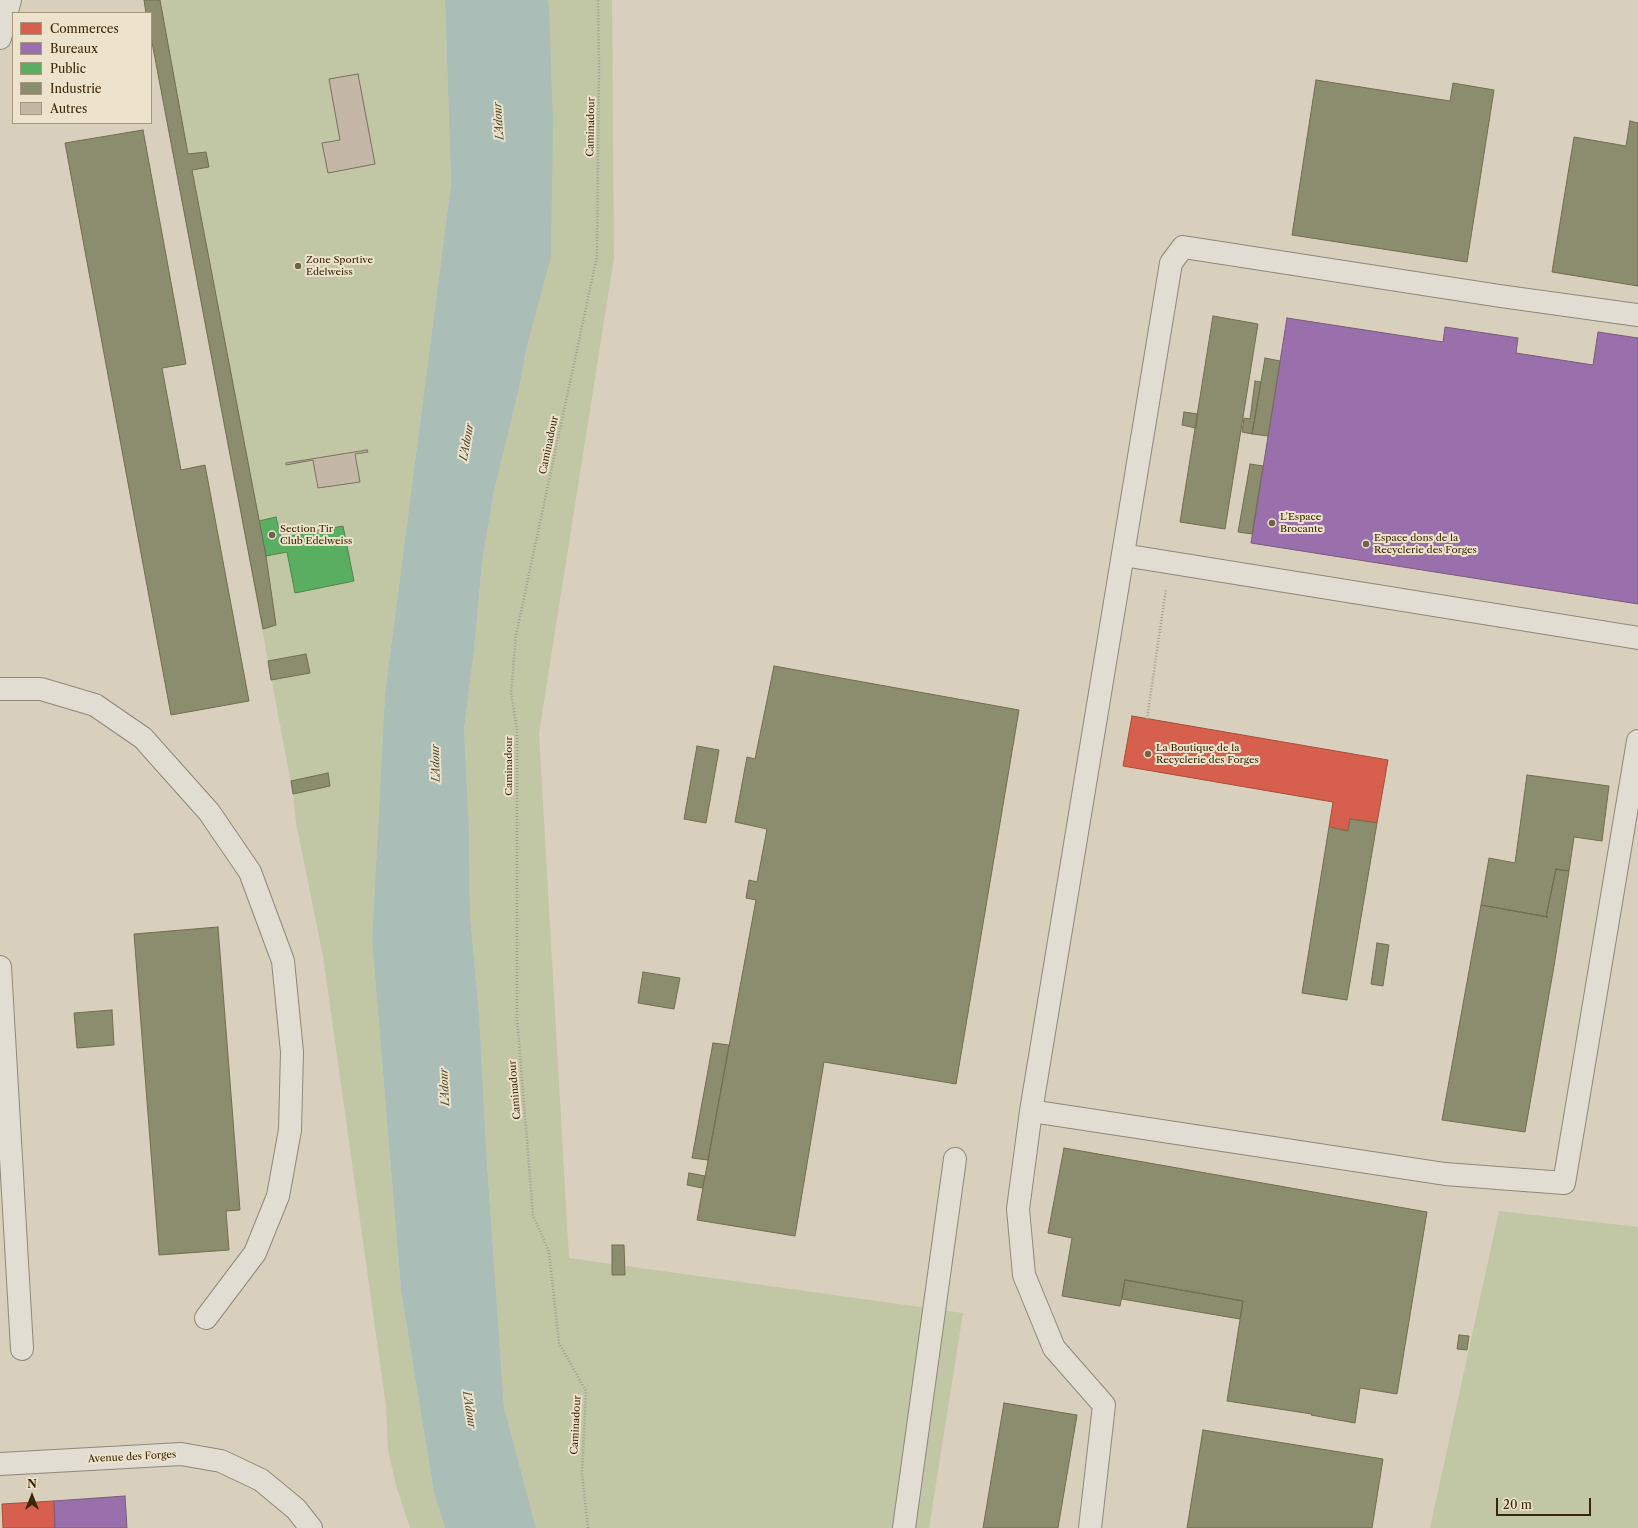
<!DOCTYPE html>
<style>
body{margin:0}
#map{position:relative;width:1638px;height:1528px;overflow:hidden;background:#d8d0bd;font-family:"Libre Caslon Text",serif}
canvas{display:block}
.legend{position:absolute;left:12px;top:12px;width:140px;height:112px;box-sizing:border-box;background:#ede3cd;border:1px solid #a5977d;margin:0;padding:5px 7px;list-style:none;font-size:12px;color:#3a2505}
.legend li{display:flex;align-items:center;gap:8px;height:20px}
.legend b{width:20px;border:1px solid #a5977d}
.north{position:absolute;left:12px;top:1476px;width:40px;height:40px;-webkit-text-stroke:3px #ede3cd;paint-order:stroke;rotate:0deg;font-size:11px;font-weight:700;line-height:16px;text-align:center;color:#3a2505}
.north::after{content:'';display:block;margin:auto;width:14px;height:18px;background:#3a2505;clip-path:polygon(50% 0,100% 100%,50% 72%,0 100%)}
.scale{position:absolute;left:1496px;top:1498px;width:95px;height:18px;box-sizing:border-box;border:2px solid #3a2505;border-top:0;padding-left:5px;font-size:12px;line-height:14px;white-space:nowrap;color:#3a2505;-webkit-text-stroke:3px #ede3cd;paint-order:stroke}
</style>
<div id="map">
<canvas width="1638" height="1528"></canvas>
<ul class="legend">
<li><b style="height:11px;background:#d6604d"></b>Commerces</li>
<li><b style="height:11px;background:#9970ab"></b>Bureaux</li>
<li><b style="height:11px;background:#5aae61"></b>Public</li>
<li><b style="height:11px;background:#8c8c6e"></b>Industrie</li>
<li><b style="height:11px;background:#c4b7a6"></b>Autres</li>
</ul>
<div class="north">N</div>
<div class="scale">20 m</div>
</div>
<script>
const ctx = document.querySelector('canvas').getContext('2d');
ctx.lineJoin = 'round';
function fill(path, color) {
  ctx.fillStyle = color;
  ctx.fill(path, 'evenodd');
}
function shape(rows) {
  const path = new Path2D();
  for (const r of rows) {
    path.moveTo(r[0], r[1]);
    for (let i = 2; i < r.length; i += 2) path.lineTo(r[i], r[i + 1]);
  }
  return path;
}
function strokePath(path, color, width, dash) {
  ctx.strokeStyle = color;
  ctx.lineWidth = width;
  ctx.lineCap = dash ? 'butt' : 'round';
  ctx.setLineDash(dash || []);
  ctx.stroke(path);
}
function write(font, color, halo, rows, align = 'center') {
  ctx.font = font + ' "Libre Caslon Text",serif';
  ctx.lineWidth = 4;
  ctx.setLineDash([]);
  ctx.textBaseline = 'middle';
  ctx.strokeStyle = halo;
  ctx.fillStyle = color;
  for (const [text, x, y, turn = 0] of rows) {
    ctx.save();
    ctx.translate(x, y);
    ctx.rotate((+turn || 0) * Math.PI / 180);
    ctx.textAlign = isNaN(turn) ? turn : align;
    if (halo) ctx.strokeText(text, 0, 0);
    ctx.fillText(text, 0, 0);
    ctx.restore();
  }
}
fill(shape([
 [144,0,445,0,451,184,385,693,372,940,401,1291,434,1493,445,1528,410,1528,396,1485,388,1450,386,1406,323,956,296,823,293,794,151,37,151,13,146,13],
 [548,0,612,0,614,258,539,733,569,1258,963,1313,929,1528,536,1528,504,1407,487,1163,479,1013,470,914,469,828,464,729,474,651,482,563,494,491,518,393,528,342,553,116],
 [1499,1211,1638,1227,1638,1528,1430,1528]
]), '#c1c6a5');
fill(shape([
 [445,0,548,0,549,7,553,116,551,257,528,342,518,393,494,491,482,563,474,651,464,729,469,828,470,914,479,1013,487,1163,504,1407,536,1528,445,1528,434,1493,401,1291,372,940,385,693,451,184]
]), '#aabeb7');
const shops = shape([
 [1132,716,1388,760,1377,823,1350,819,1348,831,1329,827,1333,802,1123,766,1132,716],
 [54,1501,55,1528,3,1528,2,1504,54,1501]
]);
fill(shops, '#d6604d');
strokePath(shops, '#a74e37', 1);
const offices = shape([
 [1287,318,1443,342,1445,327,1518,338,1516,353,1593,365,1598,332,1638,338,1638,604,1251,543,1287,318],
 [125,1496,127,1528,55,1528,54,1501,125,1496]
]);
fill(offices, '#9970ab');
strokePath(offices, '#7c5a79', 1);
const public = shape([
 [276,517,281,538,343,526,354,581,295,593,287,552,266,556,259,521,276,517]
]);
fill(public, '#5aae61');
strokePath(public, '#508545', 1);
const industry = shape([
 [144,0,160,0,188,154,206,152,209,167,192,170,266,556,276,625,263,629,151,37,151,13,146,13,144,0],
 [1316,80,1450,101,1453,83,1494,90,1467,262,1292,235,1316,80],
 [1630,121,1638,123,1638,286,1552,272,1574,137,1626,146,1630,121],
 [143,130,186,364,162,368,181,470,205,465,249,701,171,715,65,143,143,130],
 [1213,316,1258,324,1225,529,1180,522,1213,316],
 [1265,358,1280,361,1268,436,1252,434,1265,358],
 [1255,381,1261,382,1252,434,1242,432,1244,418,1250,419,1255,381],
 [1184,412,1198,414,1196,428,1182,425,1184,412],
 [1250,464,1263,466,1252,534,1238,532,1250,464],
 [306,654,310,673,271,680,268,661,306,654],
 [774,666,1019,710,956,1084,824,1062,795,1236,697,1220,756,900,746,898,749,880,757,882,767,829,735,822,747,757,755,759,774,666],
 [697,746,719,750,706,823,684,819,697,746],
 [328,773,330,786,293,794,291,781,328,773],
 [1527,775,1609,786,1602,841,1574,837,1569,871,1556,869,1546,917,1548,917,1481,905,1489,858,1515,863,1527,775],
 [1350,819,1377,823,1347,1000,1302,993,1329,827,1348,831,1350,819],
 [1556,869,1569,871,1554,966,1525,1132,1442,1120,1481,905,1548,917,1546,917,1556,869],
 [218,927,240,1210,226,1211,229,1250,159,1255,134,934,218,927],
 [1377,943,1389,945,1383,986,1371,984,1377,943],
 [643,972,680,978,674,1009,638,1003,643,972],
 [112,1010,114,1045,77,1048,74,1013,112,1010],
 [713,1043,729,1045,708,1160,692,1158,713,1043],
 [1064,1148,1427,1212,1397,1394,1360,1388,1355,1423,1311,1415,1312,1414,1227,1401,1243,1301,1125,1280,1120,1306,1062,1296,1072,1238,1048,1233,1064,1148],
 [689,1173,705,1176,702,1188,687,1185,689,1173],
 [612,1245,624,1245,625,1275,612,1275,612,1245],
 [1125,1280,1243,1301,1240,1319,1122,1299,1125,1280],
 [1459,1335,1469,1336,1467,1350,1457,1349,1459,1335],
 [1004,1403,1077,1415,1058,1528,983,1528,1004,1403],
 [1203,1430,1383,1459,1372,1528,1187,1528,1203,1430]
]);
fill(industry, '#8c8c6e');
strokePath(industry, '#736d4e', 1);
const building = shape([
 [358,74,375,164,328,173,322,143,340,140,329,79,358,74],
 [367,450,368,452,355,454,360,482,318,488,313,460,286,465,286,463,367,450]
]);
fill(building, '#c4b7a6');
strokePath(building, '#787061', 1);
const minor = shape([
 [0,38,10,0],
 [1123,555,1638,638],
 [0,689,41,689,95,705,143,738,209,812,250,872,283,961,292,1052,290,1130,278,1196,255,1253,206,1318],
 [0,967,22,1349],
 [1031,1111,1445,1174,1564,1183,1638,741],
 [0,1464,181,1454,221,1461,261,1480,296,1509,311,1528],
 [904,1528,955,1159],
 [1090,1528,1104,1405,1054,1348,1024,1275,1018,1209,1031,1111,1171,263,1183,247,1500,296,1638,315]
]);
strokePath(minor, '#8f8779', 24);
strokePath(shape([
 [1147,719,1166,589],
 [588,1528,582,1474,586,1391,559,1343,549,1252,533,1215,517,1018,517,730,511,693,516,635,597,256,599,66,598,0]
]), '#a29c92', 2.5, [1, 2]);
strokePath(minor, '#e1ddd3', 22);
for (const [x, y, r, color] of [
 [298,266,4,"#716145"],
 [1272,523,4,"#716145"],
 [272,535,4,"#716145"],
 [1366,544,4,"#716145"],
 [1148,754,4,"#716145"]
]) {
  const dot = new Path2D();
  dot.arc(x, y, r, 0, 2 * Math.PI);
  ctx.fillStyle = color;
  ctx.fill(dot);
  strokePath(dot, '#ede3cd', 1.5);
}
write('10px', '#3a2505', '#ede3cd', [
 ["Caminadour",591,127,-89],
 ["Caminadour",549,445,-78],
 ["Caminadour",509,766,-90],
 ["Caminadour",515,1090,-95],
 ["Caminadour",576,1425,-87],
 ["Avenue des Forges",132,1457,-3]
]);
write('10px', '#3a2505', '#ede3cd', [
 ["Zone Sportive",306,260],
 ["Edelweiss",306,272],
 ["L'Espace",1280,517],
 ["Brocante",1280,529],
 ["Section Tir",280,529],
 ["Club Edelweiss",280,541],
 ["Espace dons de la",1374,538],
 ["Recyclerie des Forges",1374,550],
 ["La Boutique de la",1156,748],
 ["Recyclerie des Forges",1156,760]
], 'left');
write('italic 11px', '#514a31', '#ede3cd', [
 ["L'Adour",499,121,-94],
 ["L'Adour",467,442,-80],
 ["L'Adour",436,763,-91],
 ["L'Adour",445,1087,-93],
 ["L'Adour",469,1410,81]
]);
</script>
